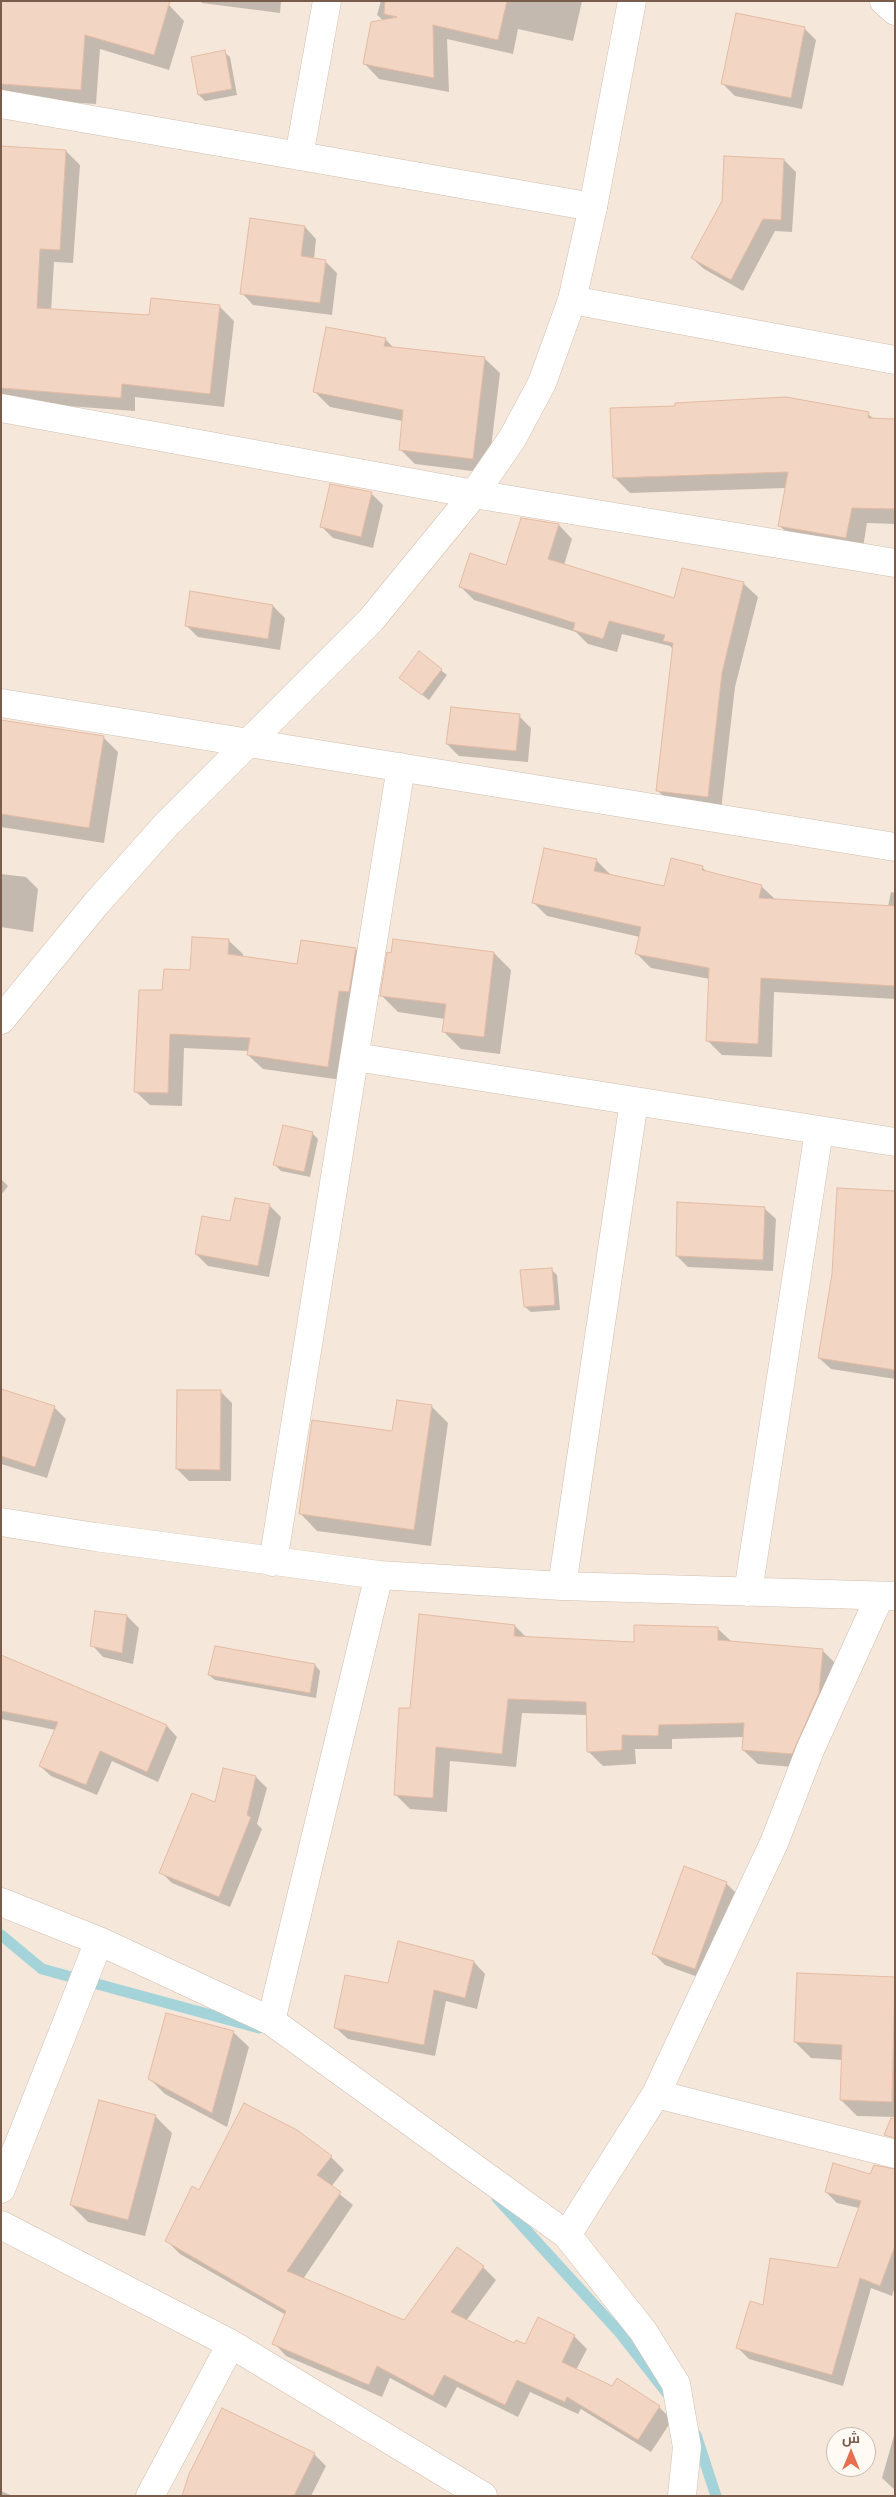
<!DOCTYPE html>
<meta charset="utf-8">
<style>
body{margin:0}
#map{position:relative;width:896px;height:2497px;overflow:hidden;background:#fdf6ec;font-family:Commissioner,Cairo,sans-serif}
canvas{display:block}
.frame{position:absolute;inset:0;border:2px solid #7a5c4d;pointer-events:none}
.north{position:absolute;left:826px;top:2427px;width:50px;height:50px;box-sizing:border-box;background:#fffaf3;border:1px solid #cabbb1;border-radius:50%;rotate:0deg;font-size:14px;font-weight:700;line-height:20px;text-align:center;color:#7a5c4d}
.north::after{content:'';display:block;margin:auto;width:18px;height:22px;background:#e76f51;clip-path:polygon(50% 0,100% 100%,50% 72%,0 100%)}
</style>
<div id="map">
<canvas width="896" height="2497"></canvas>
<div class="frame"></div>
<div class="north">ش</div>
</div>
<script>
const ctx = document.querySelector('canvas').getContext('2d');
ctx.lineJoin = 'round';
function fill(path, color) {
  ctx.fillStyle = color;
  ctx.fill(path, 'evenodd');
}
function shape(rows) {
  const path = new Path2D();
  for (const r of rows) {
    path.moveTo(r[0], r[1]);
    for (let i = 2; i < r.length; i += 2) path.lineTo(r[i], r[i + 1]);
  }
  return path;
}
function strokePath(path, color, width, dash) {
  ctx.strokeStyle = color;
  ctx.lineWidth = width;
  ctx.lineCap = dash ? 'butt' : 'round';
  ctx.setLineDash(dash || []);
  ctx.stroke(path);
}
fill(shape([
 [1,1,895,1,895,2496,1,2496],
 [836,2437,866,2437,866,2467,836,2467]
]), '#f5e8da');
fill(shape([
 [1,1,169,5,184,21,169,70,100,49,96,104,1,98],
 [200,1,281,1,280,13,202,3],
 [381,1,582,1,573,41,518,29,513,54,447,39,449,92,379,79,365,64,384,21,377,15],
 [804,28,816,40,802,109,735,96,723,84],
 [224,52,230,57,237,95,205,101,199,95],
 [1,147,66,151,80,165,73,263,54,262,51,311,150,316,220,307,234,321,224,407,135,397,135,411,1,401],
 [784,160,796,172,792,232,775,231,743,291,704,269,692,258,723,201],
 [305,227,316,239,314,259,325,261,337,273,332,315,253,305,242,293],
 [385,339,394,348,484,358,500,373,488,473,415,464,400,449,403,421,330,407,315,392],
 [676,407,868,414,874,419,895,420,895,524,867,523,862,553,795,541,779,525,786,488,630,493,614,477],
 [371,493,383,505,373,548,333,538,322,527],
 [559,525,572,539,564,565,675,600,683,569,744,584,758,597,735,687,721,810,672,804,658,791,674,650,670,646,622,634,617,652,588,644,576,632,474,600,461,587,507,567],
 [273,606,285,618,280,650,198,637,186,625],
 [419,653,447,675,429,700,400,678],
 [519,716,531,728,528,762,459,756,447,744],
 [1,721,103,737,118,752,104,843,1,827],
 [597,861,611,875,665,888,702,867,708,873,761,886,776,900,888,907,891,892,895,893,895,999,774,992,772,1057,722,1055,708,1041,710,979,651,968,637,954,640,937,547,916,533,902],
 [1,874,26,877,38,889,33,932,1,927],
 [228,940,243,954,243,958,298,966,355,949,370,963,342,1080,263,1069,248,1055,249,1051,184,1048,182,1106,150,1105,135,1091,163,991],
 [494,953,511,970,500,1054,461,1049,444,1032,445,1019,398,1012,381,995],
 [312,1133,318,1139,310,1177,281,1171,275,1165],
 [1,1179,8,1186,1,1195],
 [895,1192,895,1379,831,1369,819,1358],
 [269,1205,281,1217,269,1277,208,1266,196,1254,231,1223],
 [764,1208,776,1219,773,1271,688,1267,677,1256],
 [551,1269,557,1275,560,1310,531,1312,525,1307],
 [1,1390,54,1407,66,1419,47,1478,1,1464],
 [220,1391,232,1403,231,1481,189,1481,177,1469],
 [431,1406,448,1423,431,1546,317,1531,300,1513,394,1432],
 [127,1616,139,1628,133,1664,103,1657,92,1645],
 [515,1626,527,1638,635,1644,718,1629,732,1642,822,1650,836,1664,806,1768,758,1764,743,1750,744,1737,672,1739,672,1749,635,1749,636,1764,603,1766,588,1751,587,1715,522,1713,516,1767,450,1761,447,1812,410,1809,396,1795,411,1710],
 [1,1656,167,1726,177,1737,158,1782,112,1761,97,1795,51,1776,40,1766,56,1730,1,1719],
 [315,1665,320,1671,316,1698,215,1680,209,1675],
 [224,1769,256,1777,267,1788,257,1824,262,1829,230,1907,172,1883,161,1872,215,1804],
 [726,1883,738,1895,706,1980,665,1965,654,1954],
 [474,1962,485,1974,477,2009,446,2001,435,2056,348,2039,336,2028,388,1985],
 [895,1978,895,2117,857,2116,841,2100,843,2060,811,2058,795,2042],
 [233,2032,249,2047,227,2127,165,2094,150,2079],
 [155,2116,172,2133,145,2236,88,2222,71,2205],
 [296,2131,331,2157,344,2170,331,2187,353,2205,303,2279,405,2322,483,2267,496,2280,466,2321,515,2345,525,2346,574,2336,587,2349,576,2370,659,2407,672,2420,651,2452,581,2409,578,2414,530,2392,518,2417,457,2387,446,2408,390,2378,382,2397,286,2356,274,2343,286,2315,180,2254,167,2241,200,2191],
 [895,2170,895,2287,892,2296,871,2288,843,2386,749,2359,738,2348,764,2306,838,2269,859,2208,837,2203,826,2192,871,2176],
 [895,2432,895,2490,882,2478],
 [314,2454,326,2466,311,2496,183,2496],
 [1,2491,13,2496,1,2496]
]), '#0003');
strokePath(shape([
 [1,1935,42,1969,259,2028],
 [497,2198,620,2333,667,2393],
 [696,2435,716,2496]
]), '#a5d3da', 11);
const building = shape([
 [1,1,170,1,154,55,85,35,81,90,1,84,1,1],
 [385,1,507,1,498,40,433,25,434,78,363,64,371,22,397,17,384,14,385,1],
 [736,13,805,27,791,98,721,84,736,13],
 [225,50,232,89,198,95,191,57,225,50],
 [1,146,66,150,60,250,40,249,37,308,149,315,151,298,220,305,210,394,122,384,121,398,1,388,1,146],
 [724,156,784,159,781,220,763,219,731,280,691,258,722,201,724,156],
 [250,218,305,226,301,256,326,260,320,303,240,294,250,218],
 [326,327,386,338,384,346,485,357,473,459,399,450,403,410,313,392,326,327],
 [786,397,869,412,868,418,895,419,895,509,852,508,846,538,778,526,788,472,613,478,610,408,675,406,675,403,786,397],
 [330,484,372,492,361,537,320,527,330,484],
 [521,518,559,524,548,559,674,598,682,568,744,582,722,673,708,797,656,791,673,643,663,641,665,635,609,621,603,639,573,630,575,623,459,587,470,553,506,565,521,518],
 [190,591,273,605,268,639,185,626,190,591],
 [419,651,442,669,422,695,399,678,419,651],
 [451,707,520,714,516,751,446,744,451,707],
 [1,720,104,736,89,828,1,814,1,720],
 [544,848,597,859,594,871,664,886,671,858,703,866,702,870,762,885,759,898,895,906,895,986,761,978,758,1044,706,1041,709,968,635,954,641,927,532,903,544,848],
 [192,937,229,939,228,954,297,964,301,940,356,948,349,992,339,991,328,1067,247,1055,250,1038,170,1034,168,1093,134,1092,139,990,162,990,164,969,190,970,192,937],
 [393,939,494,952,484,1037,442,1032,446,1004,380,996,387,952,391,953,393,939],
 [283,1125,313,1132,304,1172,273,1165,283,1125],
 [837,1188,895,1191,895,1370,818,1358,832,1274,837,1188],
 [235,1198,270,1204,258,1266,195,1254,202,1216,230,1221,235,1198],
 [677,1202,765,1207,763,1260,676,1256,677,1202],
 [552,1268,555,1305,524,1307,520,1270,552,1268],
 [1,1389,55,1406,35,1467,1,1456,1,1389],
 [177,1390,221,1390,220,1470,176,1469,177,1390],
 [397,1400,432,1405,414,1530,299,1514,312,1420,392,1431,397,1400],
 [95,1611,127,1615,122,1653,90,1646,95,1611],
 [419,1614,515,1625,514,1636,634,1642,634,1625,718,1627,718,1640,823,1649,819,1693,792,1754,742,1750,744,1723,659,1725,658,1736,622,1735,622,1750,587,1752,586,1702,508,1699,502,1754,436,1747,433,1798,394,1795,399,1708,410,1708,419,1614],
 [215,1646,315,1664,310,1693,208,1675,215,1646],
 [1,1655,167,1725,147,1772,100,1751,86,1785,39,1766,58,1722,1,1711,1,1655],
 [223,1768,256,1776,247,1815,251,1817,219,1897,159,1873,192,1793,215,1802,223,1768],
 [684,1866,727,1882,695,1969,652,1954,684,1866],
 [398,1941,474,1961,465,1998,434,1990,424,2045,334,2028,345,1975,388,1983,398,1941],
 [797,1973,895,1977,892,2102,840,2100,842,2045,794,2042,797,1973],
 [166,2013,234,2031,212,2113,148,2079,166,2013],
 [99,2100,156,2115,128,2220,70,2205,99,2100],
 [244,2103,297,2130,332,2156,317,2175,341,2192,287,2271,404,2320,457,2247,484,2266,451,2312,514,2343,516,2340,525,2344,538,2317,575,2335,562,2362,612,2386,617,2378,660,2406,638,2440,567,2397,565,2402,517,2380,505,2405,444,2375,433,2396,377,2366,369,2385,272,2344,286,2311,165,2241,192,2186,199,2190,244,2103],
 [891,2118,895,2119,895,2138,884,2135,891,2118],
 [833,2163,870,2174,874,2165,895,2169,895,2246,880,2286,860,2278,832,2375,736,2348,750,2301,763,2305,770,2258,837,2268,861,2201,825,2192,833,2163],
 [222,2408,315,2453,294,2496,182,2496,189,2474,222,2408]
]);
fill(building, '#f3d5c3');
strokePath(building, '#e6bba3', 1);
const street = shape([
 [884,1,895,11],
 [1,104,593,207],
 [299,156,327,1],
 [572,300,895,360],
 [1,408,474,494,895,563],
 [1,703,895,847],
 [355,1057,895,1142],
 [1,1522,95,1537,379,1575,562,1586,895,1596],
 [273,1562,401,767],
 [562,1586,634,1101],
 [748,1592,819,1131],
 [1,1902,99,1941,271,2021,567,2235,643,2331,676,2384,687,2447,682,2496],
 [271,2021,379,1575],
 [656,2094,895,2154],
 [1,2189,99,1941],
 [1,2225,231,2344,483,2496],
 [567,2235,656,2094,774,1843,810,1750,880,1596],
 [150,2496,231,2344]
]);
const secondary = shape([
 [1,1020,95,905,166,825,371,620,474,494,512,439,542,383,572,300,593,207,632,1]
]);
strokePath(street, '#d1beb0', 29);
strokePath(secondary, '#d6c0b0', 29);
strokePath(street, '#fff', 28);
strokePath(secondary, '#fff', 28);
</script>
